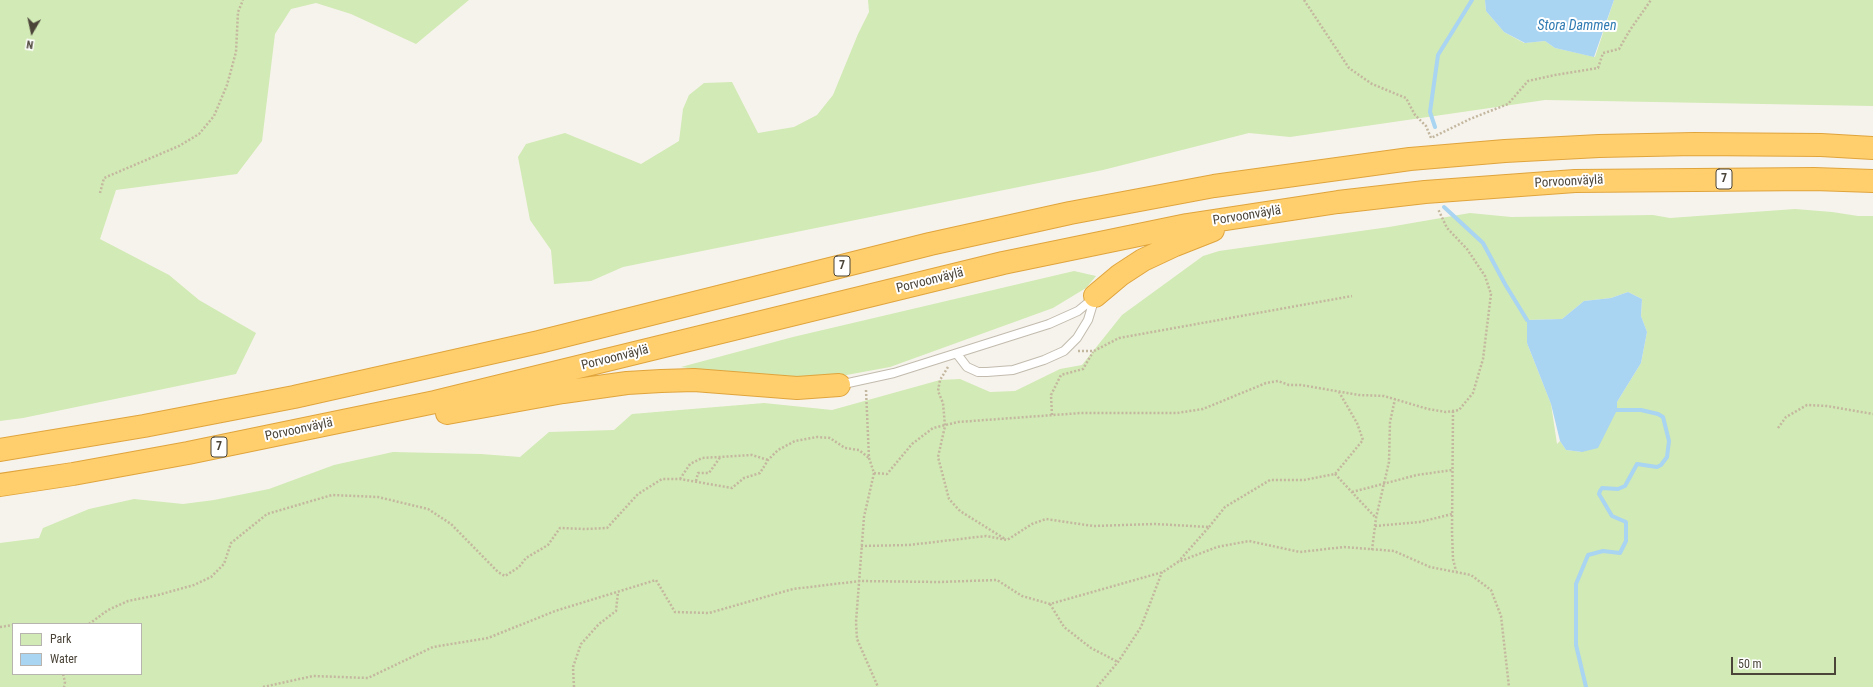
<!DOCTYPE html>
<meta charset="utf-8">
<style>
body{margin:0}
#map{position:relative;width:1873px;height:687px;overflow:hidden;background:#f6f3ec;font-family:"Roboto Condensed",sans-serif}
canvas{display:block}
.legend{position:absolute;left:12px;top:623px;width:130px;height:52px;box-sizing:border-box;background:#fff;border:1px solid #b7b4b0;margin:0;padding:5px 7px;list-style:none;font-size:12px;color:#4b4439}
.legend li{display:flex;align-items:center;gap:8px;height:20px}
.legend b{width:20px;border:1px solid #b7b4b0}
.north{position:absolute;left:12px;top:12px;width:40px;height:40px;-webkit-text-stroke:3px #fff;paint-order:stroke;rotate:189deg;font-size:11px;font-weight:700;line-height:16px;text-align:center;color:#4b4439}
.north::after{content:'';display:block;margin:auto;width:14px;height:18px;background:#4b4439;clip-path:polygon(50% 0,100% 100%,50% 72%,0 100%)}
.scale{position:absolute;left:1731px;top:657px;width:105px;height:18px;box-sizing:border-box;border:2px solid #4b4439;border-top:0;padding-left:5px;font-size:12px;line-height:14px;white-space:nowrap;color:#4b4439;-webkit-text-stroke:3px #fff;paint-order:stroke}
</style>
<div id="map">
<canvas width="1873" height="687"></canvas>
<ul class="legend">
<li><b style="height:11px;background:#d2eab5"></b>Park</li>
<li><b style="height:11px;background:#a9d4f2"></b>Water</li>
</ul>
<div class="north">N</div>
<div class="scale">50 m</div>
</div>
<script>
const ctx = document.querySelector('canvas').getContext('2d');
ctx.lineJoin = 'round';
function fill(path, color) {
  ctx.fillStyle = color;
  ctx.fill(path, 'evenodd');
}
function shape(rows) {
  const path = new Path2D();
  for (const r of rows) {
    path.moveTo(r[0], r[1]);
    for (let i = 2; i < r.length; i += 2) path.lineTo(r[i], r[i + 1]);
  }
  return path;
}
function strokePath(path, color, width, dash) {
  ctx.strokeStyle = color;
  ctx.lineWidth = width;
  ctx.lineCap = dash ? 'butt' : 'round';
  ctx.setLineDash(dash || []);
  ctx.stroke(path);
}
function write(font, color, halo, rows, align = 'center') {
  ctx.font = font + ' "Roboto Condensed",sans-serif';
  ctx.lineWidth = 4;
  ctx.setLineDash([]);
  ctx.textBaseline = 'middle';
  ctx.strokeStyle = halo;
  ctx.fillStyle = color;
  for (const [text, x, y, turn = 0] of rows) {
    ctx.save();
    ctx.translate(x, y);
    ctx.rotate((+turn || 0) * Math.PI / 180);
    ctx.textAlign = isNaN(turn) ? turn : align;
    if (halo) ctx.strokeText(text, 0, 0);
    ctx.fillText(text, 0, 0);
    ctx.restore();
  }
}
fill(shape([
 [0,0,469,0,416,44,351,14,316,3,291,9,275,34,262,141,237,174,116,190,100,239,169,275,199,300,256,333,236,374,23,418,0,421],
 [868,0,1485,0,1486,11,1504,32,1524,43,1545,41,1555,48,1595,57,1614,0,1873,0,1873,106,1545,100,1290,137,1249,133,1103,170,623,267,591,281,554,284,551,250,530,220,518,157,526,144,565,133,641,164,679,141,683,109,689,95,704,83,732,82,758,133,794,127,817,115,833,95,858,34,869,12],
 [1795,209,1832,212,1858,216,1873,216,1873,687,0,687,0,543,39,538,43,528,89,509,134,499,183,504,214,500,269,489,334,465,393,452,481,454,520,457,549,432,614,430,632,414,764,403,832,410,940,380,960,379,990,392,1015,391,1060,369,1082,365,1122,315,1203,256,1219,251,1389,227,1470,213,1511,217,1653,215,1670,218],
 [1628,292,1642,299,1641,316,1647,332,1641,363,1617,402,1582,452,1566,450,1560,441,1557,444,1551,404,1527,343,1527,320,1562,319,1584,301,1611,298],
 [13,624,141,624,141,674,13,674],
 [1074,271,1096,276,1086,288,1053,308,890,367,814,381,764,379,681,367,793,337]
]), '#d2eab5');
fill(shape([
 [1485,0,1614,0,1594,57,1555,48,1545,41,1525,43,1504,32,1486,11],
 [1628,292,1642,299,1641,316,1647,332,1641,363,1617,402,1617,410,1598,448,1582,452,1566,450,1560,441,1551,404,1527,343,1527,320,1562,319,1584,301,1611,298]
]), '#a9d4f2');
strokePath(shape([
 [1435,127,1430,112,1438,55,1472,0],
 [1444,207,1483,243,1505,284,1527,320],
 [1586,687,1576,645,1576,584,1588,555,1603,551,1620,553,1626,541,1626,522,1612,516,1599,494,1600,491,1602,488,1618,489,1625,486,1637,464,1657,467,1661,465,1667,457,1669,441,1663,417,1658,414,1641,410,1617,410]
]), '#a9d4f2', 4);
const service = shape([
 [957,354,967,367,978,372,987,372,1013,370,1044,360,1064,351,1077,338,1088,320,1095,297],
 [839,385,894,373,1049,324,1078,311,1095,297]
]);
const motorway = shape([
 [1095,296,1120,275,1143,260,1175,245,1213,230],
 [447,413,563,392,627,383,661,381,694,380,797,388,839,385],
 [0,450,144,426,294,397,539,342,930,244,1070,213,1214,186,1410,159,1505,151,1599,146,1694,144,1821,145,1873,148],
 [0,485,73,474,188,453,435,402,1003,263,1187,225,1338,202,1425,192,1575,181,1814,179,1873,181]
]);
strokePath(service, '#c2bbae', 10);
strokePath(motorway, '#e0a43c', 24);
strokePath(shape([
 [1304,0,1349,68,1372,84,1406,98,1415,115,1426,126,1431,138,1470,119,1508,104,1528,81,1555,75,1598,68,1603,53,1619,49,1630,30,1651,0],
 [100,193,104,178,179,146,199,134,214,116,227,85,236,52,238,12,243,0],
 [1078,351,1094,351,1119,338,1352,296],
 [948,367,940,380,938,391,943,403,945,426,938,457,949,499,960,511,1005,539],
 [866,390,869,458,874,473,864,517,856,622,857,639,878,687],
 [1453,411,1452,532,1453,559,1456,571],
 [1052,415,1051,395,1061,375,1083,369,1093,352],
 [1778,428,1786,417,1807,405,1827,406,1873,414],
 [874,473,887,474,912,444,933,428,958,422,1081,413,1177,413,1203,409,1266,383,1278,381,1289,385,1301,385,1359,395,1384,396,1428,409,1446,412,1459,410,1473,393,1483,359,1491,294,1485,276,1467,249,1447,228,1438,209],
 [1335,474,1376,518],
 [680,479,690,464,702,458,752,455,768,460],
 [696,481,698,473,709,473,721,456],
 [1352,492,1417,475,1452,470],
 [1375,526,1420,522,1452,514],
 [1209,527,1225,507,1270,480,1304,480,1335,474,1363,440,1357,423,1339,392],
 [861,546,909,545,986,536,1007,540,1032,524,1046,519,1093,526,1155,524,1209,527,1179,561],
 [1372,550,1376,518,1389,462,1390,422,1395,399],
 [1050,604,1064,627,1091,648,1118,662],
 [89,624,108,610,128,601,158,595,194,585,211,577,224,564,231,543,267,514,332,495,378,497,428,509,451,524,498,572,505,576,519,567,526,558,548,545,560,528,585,529,607,528,638,494,662,479,680,479,732,488,744,478,760,473,768,460,778,450,795,441,817,437,830,438,845,448,859,450,869,458],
 [0,627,13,625],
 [63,674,65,682,64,687],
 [263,687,313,676,368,678,433,647,488,638,555,611,656,580,675,612,709,613,793,589,860,581,939,582,997,580,1022,596,1050,604,1163,572,1178,562,1217,547,1249,541,1300,552,1344,547,1394,551,1430,567,1471,575,1491,590,1501,616,1509,687],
 [574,687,573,667,581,644,599,624,616,611,618,592],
 [1097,687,1118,662,1141,627,1162,572]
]), '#c4b79f', 2.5, [2, 2]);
strokePath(service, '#fff', 8);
strokePath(motorway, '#ffcf6e', 22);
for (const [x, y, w] of [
 [1724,179,16],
 [842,266,16],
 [219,447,16]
]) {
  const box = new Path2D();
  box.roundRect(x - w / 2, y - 10, w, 20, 3);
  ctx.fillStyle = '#fff';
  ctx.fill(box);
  strokePath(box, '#4b4439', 1);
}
write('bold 12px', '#4b4439', null, [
 ["7",1724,179],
 ["7",842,266],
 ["7",219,447]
]);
write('13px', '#4b4439', '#fff', [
 ["Porvoonväylä",1569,182,-3],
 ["Porvoonväylä",1247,216,-9],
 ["Porvoonväylä",930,281,-14],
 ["Porvoonväylä",615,358,-14],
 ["Porvoonväylä",299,430,-12]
]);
write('italic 14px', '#2e7ab2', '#fff', [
 ["Stora Dammen",1577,26]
]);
</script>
